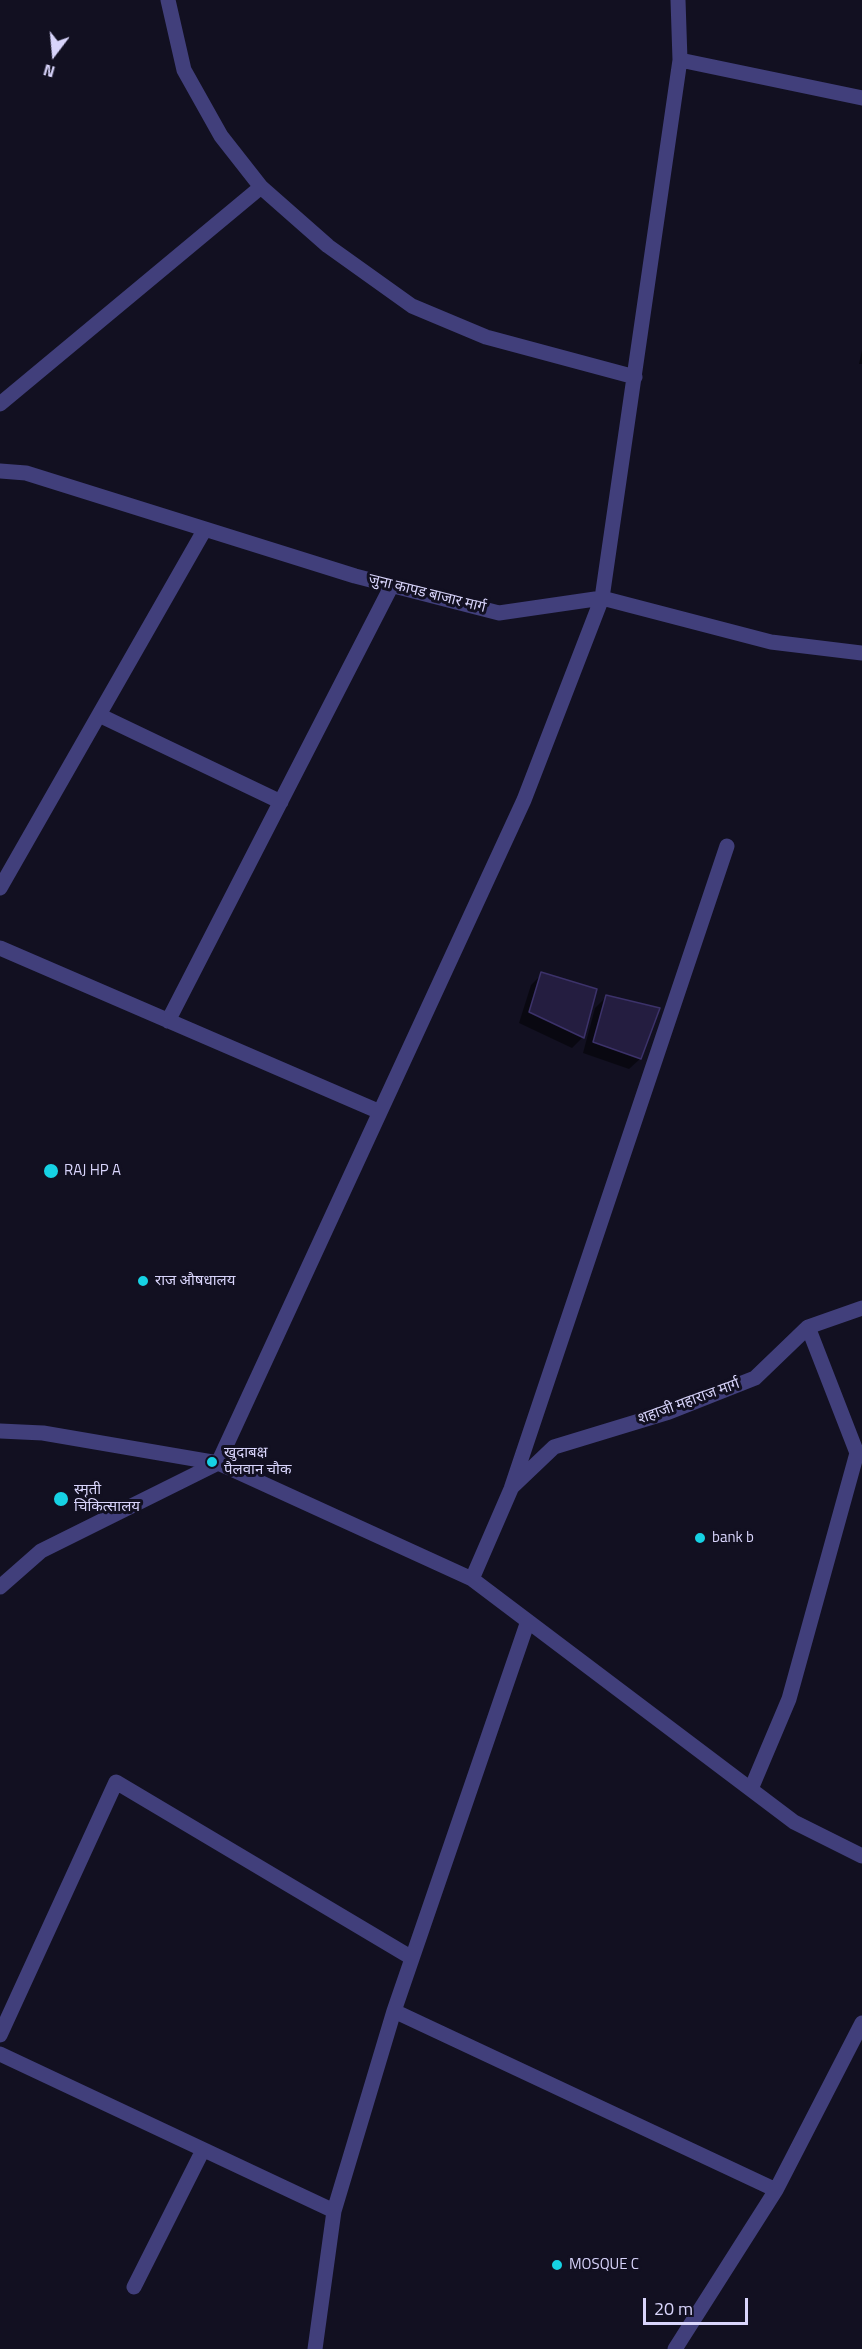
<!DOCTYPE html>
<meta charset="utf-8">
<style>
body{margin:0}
#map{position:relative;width:862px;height:2349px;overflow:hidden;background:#121021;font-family:"Titillium Web",sans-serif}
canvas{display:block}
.north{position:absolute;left:24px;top:24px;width:60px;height:60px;-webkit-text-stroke:4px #121021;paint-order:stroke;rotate:196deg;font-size:16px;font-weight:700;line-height:24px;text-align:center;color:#d8d4fb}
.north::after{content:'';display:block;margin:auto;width:21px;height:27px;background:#d8d4fb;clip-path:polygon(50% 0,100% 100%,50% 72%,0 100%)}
.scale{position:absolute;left:643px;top:2298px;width:105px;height:27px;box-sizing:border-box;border:3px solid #d8d4fb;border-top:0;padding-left:8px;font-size:18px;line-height:21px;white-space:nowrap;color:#d8d4fb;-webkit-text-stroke:4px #121021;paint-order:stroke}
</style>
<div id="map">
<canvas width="862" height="2349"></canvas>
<div class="north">N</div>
<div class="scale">20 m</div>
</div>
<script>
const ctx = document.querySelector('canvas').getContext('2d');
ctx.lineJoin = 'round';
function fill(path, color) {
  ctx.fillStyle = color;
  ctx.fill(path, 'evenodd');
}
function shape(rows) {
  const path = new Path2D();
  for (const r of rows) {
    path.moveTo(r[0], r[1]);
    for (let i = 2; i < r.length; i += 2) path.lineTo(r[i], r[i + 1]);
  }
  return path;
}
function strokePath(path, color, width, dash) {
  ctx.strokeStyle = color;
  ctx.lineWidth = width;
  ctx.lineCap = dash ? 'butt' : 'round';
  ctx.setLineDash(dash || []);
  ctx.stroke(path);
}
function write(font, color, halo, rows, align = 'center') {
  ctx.font = font + ' "Titillium Web","Noto Sans Devanagari",sans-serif';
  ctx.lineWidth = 6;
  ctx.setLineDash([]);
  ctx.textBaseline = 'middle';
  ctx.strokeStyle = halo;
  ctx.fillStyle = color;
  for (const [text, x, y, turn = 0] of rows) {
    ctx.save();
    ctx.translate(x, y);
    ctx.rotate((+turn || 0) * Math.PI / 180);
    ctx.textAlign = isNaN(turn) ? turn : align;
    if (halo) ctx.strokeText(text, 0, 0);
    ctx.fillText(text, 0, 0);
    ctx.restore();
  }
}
fill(shape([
 [862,350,862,364,859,364],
 [542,974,583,1037,572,1048,519,1023,531,985],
 [606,997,658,1009,640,1059,629,1069,583,1053,595,1008]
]), '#0007');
const building = shape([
 [541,972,597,989,584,1038,529,1012,541,972],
 [606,995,660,1008,641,1059,593,1042,606,995]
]);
fill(building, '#241d40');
strokePath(building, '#3c326a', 1.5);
strokePath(shape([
 [168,0,184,70,221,136,261,187,328,246,412,306,486,337,635,377],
 [680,60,862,98],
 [0,404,261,187],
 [0,471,26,473,355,576,499,613,602,598,771,642,862,653],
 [99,715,281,802],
 [0,888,205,529],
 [0,948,380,1112],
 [168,1021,392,585],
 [0,1431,43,1433,218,1463,472,1579,794,1822,862,1856],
 [218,1463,524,800,602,598,680,60,678,0],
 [512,1487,554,1447,669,1412,755,1378,808,1327,862,1308],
 [472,1579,511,1489,727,846],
 [0,1587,41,1551,218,1463],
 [751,1789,789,1699,857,1453,808,1327],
 [394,2011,776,2190],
 [0,2035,116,1782,412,1958],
 [0,2054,334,2211],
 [134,2287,203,2150],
 [315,2349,334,2211,394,2011,528,1621],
 [675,2349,776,2190,862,2023]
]), '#413f7b', 15);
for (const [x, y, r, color] of [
 [51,1171,8,"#16d2e4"],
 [143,1281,6,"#16d2e4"],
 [212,1462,6,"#16d2e4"],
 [61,1499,8,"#16d2e4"],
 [700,1538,6,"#16d2e4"],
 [557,2265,6,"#16d2e4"]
]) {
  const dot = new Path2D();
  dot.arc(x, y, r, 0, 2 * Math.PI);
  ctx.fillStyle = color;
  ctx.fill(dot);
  strokePath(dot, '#121021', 2);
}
write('15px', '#d8d4fb', '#121021', [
 ["जुना कापड बाजार मार्ग",427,594,14],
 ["शहाजी महाराज मार्ग",689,1402,-20]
]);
write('15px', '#d8d4fb', '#121021', [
 ["RAJ HP A",64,1171],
 ["राज औषधालय",155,1281],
 ["खुदाबक्ष",224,1453],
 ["पैलवान चौक",224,1470],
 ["स्मृती",74,1490],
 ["चिकित्सालय",74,1507],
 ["bank b",712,1538],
 ["MOSQUE C",569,2265]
], 'left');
</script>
